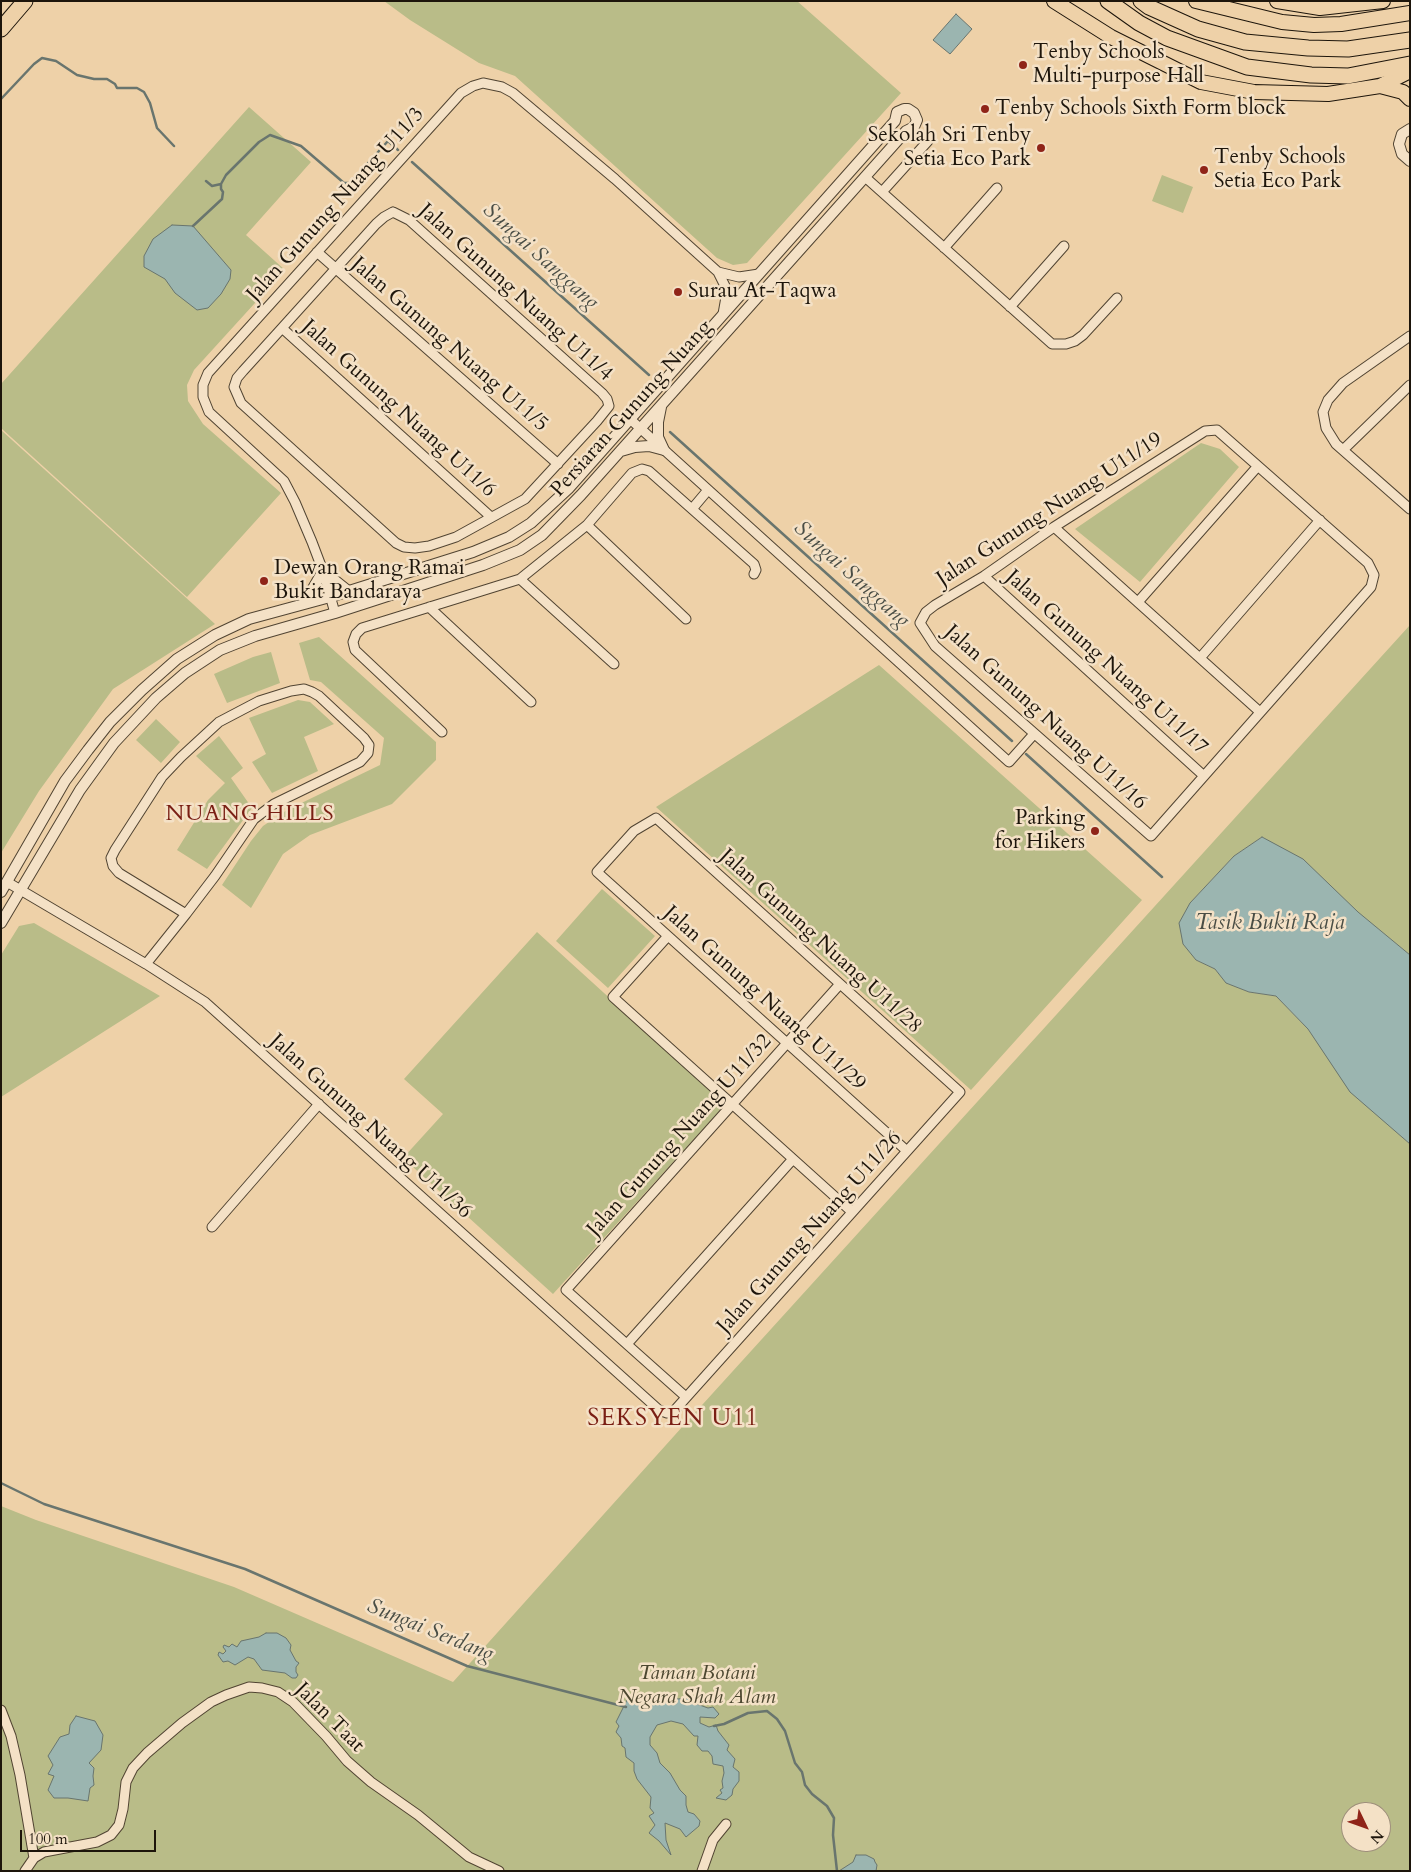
<!DOCTYPE html>
<style>
body{margin:0}
#map{position:relative;width:1411px;height:1872px;overflow:hidden;background:#eed1a8;font-family:Cardo,serif}
canvas{display:block}
.frame{position:absolute;inset:0;border:2px solid #1d150b;pointer-events:none}
.north{position:absolute;left:1341px;top:1802px;width:50px;height:50px;box-sizing:border-box;background:#f4e1c6;border:1px solid #9e8f7b;border-radius:50%;rotate:132deg;font-size:14px;font-weight:700;line-height:20px;text-align:center;color:#1d150b}
.north::after{content:'';display:block;margin:auto;width:18px;height:22px;background:#8f2418;clip-path:polygon(50% 0,100% 100%,50% 72%,0 100%)}
.scale{position:absolute;left:20px;top:1830px;width:136px;height:22px;box-sizing:border-box;border:2px solid #1d150b;border-top:0;padding-left:6px;font-size:15px;line-height:18px;white-space:nowrap;color:#1d150b;-webkit-text-stroke:4px #f4e1c6;paint-order:stroke}
</style>
<div id="map">
<canvas width="1411" height="1872"></canvas>
<div class="frame"></div>
<div class="north">N</div>
<div class="scale">100 m</div>
</div>
<script>
const ctx = document.querySelector('canvas').getContext('2d');
ctx.lineJoin = 'round';
function fill(path, color) {
  ctx.fillStyle = color;
  ctx.fill(path, 'evenodd');
}
function shape(rows) {
  const path = new Path2D();
  for (const r of rows) {
    path.moveTo(r[0], r[1]);
    for (let i = 2; i < r.length; i += 2) path.lineTo(r[i], r[i + 1]);
  }
  return path;
}
function strokePath(path, color, width, dash) {
  ctx.strokeStyle = color;
  ctx.lineWidth = width;
  ctx.lineCap = dash ? 'butt' : 'round';
  ctx.setLineDash(dash || []);
  ctx.stroke(path);
}
function write(font, color, halo, rows, align = 'center') {
  ctx.font = font + ' Cardo,serif';
  ctx.lineWidth = 5;
  ctx.setLineDash([]);
  ctx.textBaseline = 'middle';
  ctx.strokeStyle = halo;
  ctx.fillStyle = color;
  for (const [text, x, y, turn = 0] of rows) {
    ctx.save();
    ctx.translate(x, y);
    ctx.rotate((+turn || 0) * Math.PI / 180);
    ctx.textAlign = isNaN(turn) ? turn : align;
    if (halo) ctx.strokeText(text, 0, 0);
    ctx.fillText(text, 0, 0);
    ctx.restore();
  }
}
fill(shape([
 [384,1,797,1,901,93,747,263,733,265,717,258,515,76,479,63,410,20],
 [249,107,311,162,246,235,285,270,194,370,187,385,188,401,203,424,281,493,187,597,1,428,1,384],
 [1162,175,1193,187,1183,213,1152,201],
 [1,430,215,624,113,689,39,791,1,853],
 [1201,443,1220,449,1239,467,1140,582,1075,529],
 [1410,625,1410,955,1278,848,1262,837,1234,856,1190,903,1196,960,1215,969,1227,983,1249,992,1276,996,1308,1029,1325,1053,1390,1126,1410,1144,1410,1871,1,1871,1,1506,36,1520,234,1587,453,1682,683,1426],
 [1351,1812,1381,1812,1381,1842,1351,1842],
 [319,637,436,742,436,760,392,804,310,835,283,854,251,908,222,885,251,841,263,826,287,810,380,765,384,738,321,682,310,680,299,643],
 [271,652,280,683,227,703,214,674,253,657],
 [879,665,1142,900,971,1090,656,807],
 [298,700,310,702,334,724,304,737,318,771,272,793,252,762,266,754,249,718],
 [156,719,180,742,161,763,136,740],
 [219,736,243,768,231,778,252,808,207,869,177,850,208,800,225,783,196,756],
 [602,889,655,936,608,988,556,941],
 [34,923,160,996,1,1097,1,955,19,926],
 [537,932,726,1104,553,1294,403,1158,443,1114,404,1079]
]), '#b9bc88');
const water = shape([
 [956,14,972,29,950,54,933,40,956,14],
 [172,225,193,226,231,270,230,279,221,294,208,308,197,310,175,293,165,279,144,267,144,256,153,239,172,225],
 [1262,837,1303,859,1358,912,1410,955,1410,1144,1350,1092,1308,1029,1276,996,1249,992,1226,983,1215,969,1196,960,1183,944,1179,923,1190,903,1234,856,1262,837],
 [266,1633,277,1633,286,1638,291,1645,290,1650,296,1661,299,1663,296,1667,296,1672,298,1675,296,1678,292,1678,285,1673,262,1670,254,1659,248,1657,235,1665,228,1661,223,1662,218,1655,219,1652,223,1654,226,1651,223,1647,224,1645,229,1647,232,1644,237,1647,241,1641,259,1637,266,1633],
 [652,1693,659,1696,661,1693,678,1699,687,1698,694,1703,708,1708,713,1707,719,1714,715,1718,700,1717,700,1723,709,1727,716,1725,718,1731,729,1745,727,1750,735,1759,733,1767,739,1772,739,1781,733,1789,732,1795,726,1800,716,1798,722,1793,720,1790,723,1788,722,1781,724,1773,723,1766,713,1764,712,1756,708,1751,702,1751,697,1745,698,1736,694,1736,683,1724,671,1721,657,1725,650,1737,650,1745,657,1753,660,1763,670,1773,680,1790,686,1796,686,1805,688,1812,694,1814,700,1821,699,1826,686,1837,680,1829,665,1823,666,1840,671,1855,659,1841,649,1833,655,1825,649,1816,654,1813,650,1808,651,1797,637,1779,634,1771,634,1763,626,1757,625,1748,622,1746,621,1738,616,1732,619,1726,616,1722,628,1698,652,1693],
 [76,1716,95,1721,103,1735,101,1750,89,1763,94,1768,93,1776,94,1785,90,1788,88,1801,68,1798,54,1798,48,1790,54,1776,48,1774,53,1765,48,1756,60,1737,69,1734,70,1725,76,1716],
 [856,1855,866,1855,874,1859,875,1862,877,1865,876,1871,839,1871,853,1862,856,1855]
]);
fill(water, '#9bb5b0');
strokePath(water, '#69756e', 1);
strokePath(shape([
 [1,99,34,64,42,58,56,61,77,75,94,79,107,79,115,84,117,88,137,88,144,92,150,103,157,128,174,146],
 [412,162,649,375],
 [206,181,212,186,221,184,226,175,259,142,270,135,301,146,344,183,350,183,388,141,398,150],
 [193,226,222,199,223,192,221,189,221,184],
 [670,432,1012,741],
 [1026,754,1162,877],
 [1,1483,44,1504,245,1569,467,1666,626,1707],
 [714,1726,724,1724,748,1713,767,1711,777,1719,785,1731,795,1763,802,1772,805,1785,812,1794,827,1806,834,1818,833,1835,837,1871]
]), '#69756e', 2.5);
const minor = shape([
 [865,177,1052,344,1066,344,1075,341,1083,335,1117,298],
 [882,192,928,141],
 [393,212,409,220,602,393,607,399,609,406,597,421,525,499,456,537,429,546,415,548,404,547,396,543,241,403,234,387,237,378,243,371,282,328,376,224,384,217,393,212],
 [944,248,997,188],
 [317,252,558,464],
 [718,272,739,277,759,274],
 [1010,307,1064,246],
 [282,328,491,517],
 [1410,336,1343,383,1328,400,1323,412,1326,428,1336,444,1410,509],
 [630,419,1009,762,1034,734],
 [1217,430,1368,563,1374,575,1371,587,1151,836,935,646,920,623,926,612,935,605,984,576,1054,527,1205,431,1217,430],
 [1343,450,1410,385],
 [692,509,708,490],
 [587,525,686,619],
 [1054,527,1260,712],
 [984,576,1204,776],
 [520,579,614,664],
 [1138,602,1258,466],
 [429,607,531,702],
 [335,613,323,571,312,542,295,502,284,481,209,412,203,397,203,385,208,373,461,93,473,86,483,83,502,87,513,93,615,179,718,272,725,286,726,297,723,314],
 [1200,658,1320,520],
 [442,732,355,650,353,642,356,634,362,628,520,579,587,525,632,473,642,469,649,471,754,564,756,570,754,574],
 [7,882,146,964,205,1002,659,1410,667,1413,674,1411,960,1092,656,818,634,831,597,872,907,1151],
 [668,936,613,997,852,1212],
 [146,964,186,914,215,876,254,819,274,804,360,762,368,753,369,745,364,738,319,696,312,692,304,689,291,691,259,701,219,722,181,757,162,777,115,850,111,858,113,866,119,873,186,914],
 [212,1227,319,1104],
 [627,1344,793,1159],
 [686,1397,566,1290,840,984],
 [1,1710,11,1736,20,1775,34,1858],
 [25,1871,34,1858,44,1852,97,1842,111,1835,119,1825,123,1809,126,1782,133,1768,147,1753,182,1723,211,1702,226,1695,249,1687,262,1688,278,1692,293,1702,326,1736,347,1761,371,1782,418,1815,469,1857,499,1871],
 [702,1871,713,1840,726,1824]
]);
const tertiary = shape([
 [1410,129,1402,134,1399,144,1402,154,1410,161],
 [661,407,658,422,658,437,664,450],
 [621,451,635,447,649,446,664,450],
 [304,604,323,571,348,591],
 [1,892,65,781,88,750,110,722,142,690,177,659,215,635,249,619,330,597,473,552,509,537,531,523,569,488,895,121,897,112,904,109,908,109,914,113,917,120,914,127,906,131,581,495,542,535,520,550,483,565,335,613,255,636,220,650,185,673,156,698,114,743,80,790,1,923]
]);
const trunk = shape([
 [1054,1,1111,37,1201,82,1254,92,1328,94,1380,86,1410,71],
 [1196,1,1282,22,1314,25,1341,24,1410,13],
 [1277,1,1320,8,1383,1],
 [1380,86,1403,92,1410,99]
]);
const motorway = shape([
 [1108,1,1139,23,1167,38,1247,67,1311,75,1348,76,1410,64],
 [1141,1,1149,7,1198,29,1245,42,1308,48,1348,49,1410,40],
 [1,29,25,1]
]);
strokePath(minor, '#514432', 11);
strokePath(tertiary, '#514432', 12);
strokePath(trunk, '#1d150b', 16);
strokePath(motorway, '#1d150b', 17);
strokePath(minor, '#f4e1c6', 9);
strokePath(tertiary, '#f4e1c6', 10);
strokePath(trunk, '#eed1a8', 14);
strokePath(motorway, '#eed1a8', 15);
for (const [x, y, r, color] of [
 [1023,65,5,"#8f2418"],
 [985,109,5,"#8f2418"],
 [1041,148,5,"#8f2418"],
 [1204,170,5,"#8f2418"],
 [678,292,5,"#8f2418"],
 [264,581,5,"#8f2418"],
 [1095,831,5,"#8f2418"]
]) {
  const dot = new Path2D();
  dot.arc(x, y, r, 0, 2 * Math.PI);
  ctx.fillStyle = color;
  ctx.fill(dot);
  strokePath(dot, '#f4e1c6', 2);
}
write('21px', '#1d150b', '#f4e1c6', [
 ["Tenby Schools",1033,53],
 ["Multi-purpose Hall",1033,77],
 ["Tenby Schools Sixth Form block",995,109],
 ["Sekolah Sri Tenby",1031,136,"right"],
 ["Setia Eco Park",1031,160,"right"],
 ["Tenby Schools",1214,158],
 ["Setia Eco Park",1214,182],
 ["Surau At-Taqwa",688,292],
 ["Dewan Orang Ramai",274,569],
 ["Bukit Bandaraya",274,593],
 ["Parking",1085,819,"right"],
 ["for Hikers",1085,843,"right"]
], 'left');
write('21px', '#1d150b', '#f4e1c6', [
 ["Jalan Gunung Nuang U11/3",336,205,-48],
 ["Jalan Gunung Nuang U11/4",515,293,42],
 ["Jalan Gunung Nuang U11/5",449,345,41],
 ["Jalan Gunung Nuang U11/6",398,409,42],
 ["Persiaran Gunung Nuang",632,409,-48],
 ["Jalan Gunung Nuang U11/19",1050,510,-33],
 ["Jalan Gunung Nuang U11/17",1106,663,42],
 ["Jalan Gunung Nuang U11/16",1045,718,42],
 ["Jalan Gunung Nuang U11/28",820,942,42],
 ["Jalan Gunung Nuang U11/29",764,999,42],
 ["Jalan Gunung Nuang U11/36",370,1127,42],
 ["Jalan Gunung Nuang U11/32",680,1136,-48],
 ["Jalan Gunung Nuang U11/26",810,1233,-48],
 ["Jalan Taat",329,1718,45]
]);
write('italic 21px', '#4c4730', '#f4e1c6', [
 ["Taman Botani",697,1674],
 ["Negara Shah Alam",697,1698]
]);
write('italic 22px', '#494d45', '#f4e1c6', [
 ["Sungai Sanggang",540,257,42],
 ["Sungai Sanggang",851,575,42],
 ["Tasik Bukit Raja",1270,924],
 ["Sungai Serdang",430,1631,22]
]);
ctx.letterSpacing = '1px';
write('22px', '#7a1f14', '#f4e1c6', [
 ["NUANG HILLS",250,815]
]);
ctx.letterSpacing = '0px';
ctx.letterSpacing = '1px';
write('24px', '#7a1f14', '#f4e1c6', [
 ["SEKSYEN U11",673,1419]
]);
ctx.letterSpacing = '0px';
</script>
